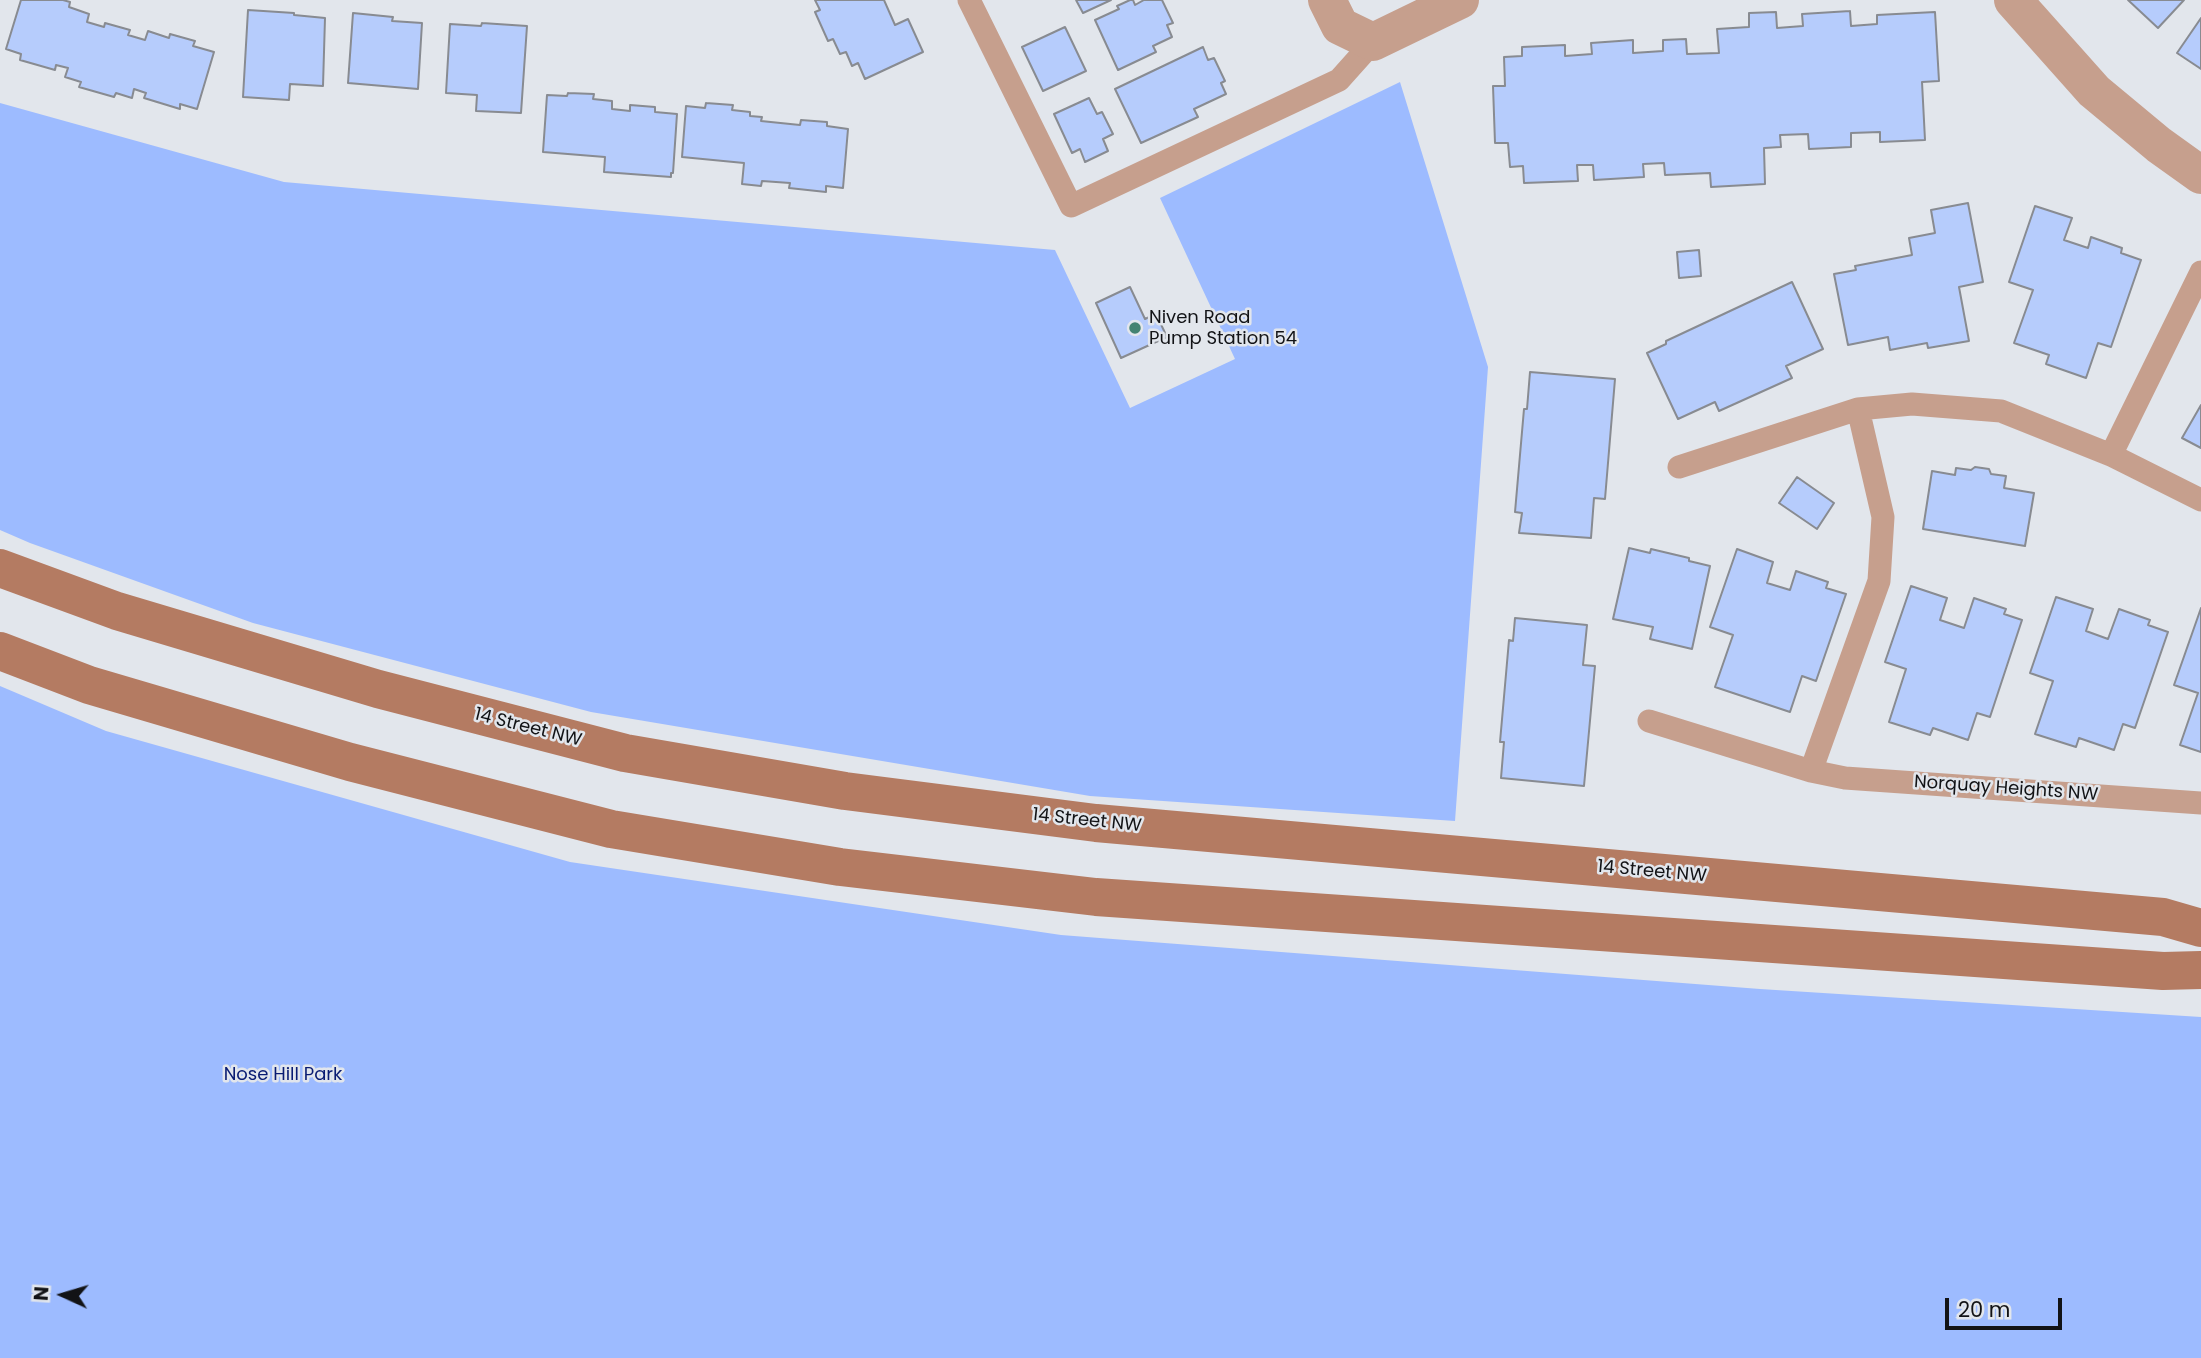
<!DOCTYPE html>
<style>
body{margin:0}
#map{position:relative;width:2201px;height:1358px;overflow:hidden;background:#e2e6ec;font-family:Poppins,sans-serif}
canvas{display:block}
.north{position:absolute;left:28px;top:1260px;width:70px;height:70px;-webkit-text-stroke:5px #e2e6ec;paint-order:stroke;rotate:274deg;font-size:19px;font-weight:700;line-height:28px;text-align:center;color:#121316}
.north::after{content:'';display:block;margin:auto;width:24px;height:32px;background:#121316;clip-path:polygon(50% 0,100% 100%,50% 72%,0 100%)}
.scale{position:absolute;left:1945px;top:1298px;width:117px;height:32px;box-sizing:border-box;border:4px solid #121316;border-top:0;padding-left:9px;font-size:21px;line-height:24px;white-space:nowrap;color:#121316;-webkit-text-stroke:5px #e2e6ec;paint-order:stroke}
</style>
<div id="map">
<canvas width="2201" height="1358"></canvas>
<div class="north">N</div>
<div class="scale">20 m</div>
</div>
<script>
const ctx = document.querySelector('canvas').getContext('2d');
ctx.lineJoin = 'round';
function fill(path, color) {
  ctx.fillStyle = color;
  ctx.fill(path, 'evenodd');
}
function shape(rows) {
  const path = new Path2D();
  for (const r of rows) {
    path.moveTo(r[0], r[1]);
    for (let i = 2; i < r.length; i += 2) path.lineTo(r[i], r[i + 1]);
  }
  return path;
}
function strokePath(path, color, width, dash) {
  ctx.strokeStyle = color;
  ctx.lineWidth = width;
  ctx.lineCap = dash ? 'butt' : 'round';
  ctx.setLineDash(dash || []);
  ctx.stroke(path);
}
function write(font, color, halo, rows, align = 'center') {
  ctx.font = font + ' Poppins,sans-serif';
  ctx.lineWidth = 5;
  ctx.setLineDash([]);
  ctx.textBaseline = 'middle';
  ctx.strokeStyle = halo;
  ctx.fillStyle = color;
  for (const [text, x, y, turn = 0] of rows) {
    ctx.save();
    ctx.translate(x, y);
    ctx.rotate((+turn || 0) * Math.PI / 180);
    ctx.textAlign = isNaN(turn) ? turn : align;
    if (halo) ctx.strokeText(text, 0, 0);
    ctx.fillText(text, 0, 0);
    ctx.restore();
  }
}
fill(shape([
 [1400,82,1488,367,1455,821,1090,796,591,712,253,623,30,543,0,530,0,103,284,182,1055,250,1130,408,1235,359,1160,198],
 [0,686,106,731,570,862,1061,935,1760,989,2201,1017,2201,1358,0,1358]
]), '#9dbbff');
const building = shape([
 [21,0,63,0,70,2,69,7,89,14,87,22,104,27,105,23,130,30,128,35,145,40,148,31,169,38,170,34,195,41,193,46,214,52,197,109,180,104,180,109,144,98,146,93,134,89,132,98,116,93,114,97,79,87,81,82,65,77,68,68,56,65,55,70,20,60,21,54,6,49,21,0],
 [815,0,884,0,895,25,908,19,923,52,865,79,858,63,852,66,846,52,840,54,833,39,828,41,815,12,820,10,815,0],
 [1076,0,1111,0,1083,13,1076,0],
 [1130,0,1133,0,1135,5,1144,0,1162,0,1173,23,1167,25,1172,37,1153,46,1156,52,1118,70,1095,20,1119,9,1117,6,1130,0],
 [2128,0,2184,0,2158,28,2128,0],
 [248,10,294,13,294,15,325,18,323,86,290,84,289,100,243,97,248,10],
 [1850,11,1851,26,1877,24,1877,15,1935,12,1939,81,1922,82,1925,140,1880,142,1880,132,1851,133,1851,147,1809,149,1808,134,1780,135,1781,147,1764,148,1765,184,1711,187,1710,173,1665,175,1664,163,1643,164,1644,177,1594,180,1593,165,1577,165,1578,181,1524,183,1523,166,1510,167,1508,143,1495,143,1493,86,1505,86,1504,57,1522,56,1522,47,1565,45,1565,56,1592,54,1591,43,1633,40,1633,53,1663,51,1663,40,1686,39,1687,54,1719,53,1717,29,1749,27,1749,13,1776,12,1777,28,1803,26,1802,14,1850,11],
 [353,13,393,17,392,21,422,23,418,89,348,83,353,13],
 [2201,18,2201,69,2177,53,2201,18],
 [482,23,527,26,521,113,476,111,477,95,446,93,450,24,481,26,482,23],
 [1065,27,1086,71,1043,91,1022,47,1065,27],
 [1203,47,1208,60,1214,58,1225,81,1221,83,1226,94,1194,109,1198,117,1141,143,1115,89,1203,47],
 [568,93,594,94,593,99,612,101,612,109,630,111,630,105,655,107,655,112,677,114,673,173,671,173,671,177,604,172,605,157,543,152,547,95,567,96,568,93],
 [1089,98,1097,114,1102,112,1113,134,1103,139,1108,151,1085,162,1080,149,1072,153,1054,114,1089,98],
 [706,103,733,105,732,110,750,112,750,116,762,117,761,121,800,125,801,120,827,122,827,126,848,129,843,188,826,186,826,192,789,188,790,183,762,181,761,186,742,184,744,163,682,157,686,106,705,108,706,103],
 [1968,203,1983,282,1959,287,1969,341,1928,348,1927,343,1890,350,1888,337,1848,345,1834,274,1856,270,1855,266,1912,255,1909,238,1935,233,1931,210,1968,203],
 [2035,206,2072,218,2064,240,2088,248,2091,237,2122,248,2121,253,2141,260,2111,347,2098,343,2086,378,2046,364,2049,355,2014,343,2033,290,2009,282,2035,206],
 [1699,250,1701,276,1679,278,1677,252,1699,250],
 [1792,282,1823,349,1786,366,1792,378,1719,411,1715,402,1678,419,1647,353,1666,344,1666,341,1792,282],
 [1130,287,1145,319,1156,314,1167,337,1121,358,1096,303,1130,287],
 [1530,372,1615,379,1605,499,1594,498,1591,538,1519,533,1522,513,1515,512,1524,409,1527,409,1530,372],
 [2201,405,2201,448,2182,438,2201,405],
 [1975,467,1989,469,1991,474,2006,476,2004,488,2034,493,2025,546,1923,529,1932,471,1955,475,1956,468,1971,470,1975,467],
 [1797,477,1834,503,1817,529,1779,503,1797,477],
 [1629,548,1650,553,1651,549,1689,558,1689,561,1710,566,1692,649,1650,639,1653,627,1613,619,1629,548],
 [1737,549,1773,562,1767,583,1790,590,1796,571,1828,582,1826,588,1846,594,1816,681,1802,676,1790,712,1715,687,1733,635,1710,627,1737,549],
 [1911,586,1947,598,1940,620,1964,628,1974,598,2006,609,2004,614,2022,620,1990,717,1977,713,1968,740,1933,728,1930,735,1889,722,1906,669,1885,662,1911,586],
 [2056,597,2093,609,2086,631,2108,639,2119,609,2150,620,2148,625,2168,632,2135,728,2123,724,2114,750,2079,738,2076,747,2035,734,2053,681,2030,673,2056,597],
 [2201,608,2201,752,2180,745,2198,693,2174,685,2201,608],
 [1515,618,1587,625,1583,665,1595,666,1584,786,1501,778,1504,742,1500,742,1509,640,1513,641,1515,618]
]);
fill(building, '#b6ccfc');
strokePath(building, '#888b91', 2);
strokePath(shape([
 [969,0,1071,206,1339,80,1373,42],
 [2111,455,2201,272],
 [1679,467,1858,409,1912,404,2001,411,2111,455,2201,500],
 [1649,721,1811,771,1845,778,2201,803],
 [1811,771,1879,581,1883,517,1858,409]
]), '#c69f8d', 23);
strokePath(shape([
 [1327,0,1340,26,1373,42,1460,0],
 [2013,0,2094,91,2159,145,2201,175]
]), '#c69f8d', 38);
strokePath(shape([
 [0,568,117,611,378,689,625,753,845,791,1096,823,2163,917,2201,928],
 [0,651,89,685,350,762,611,829,840,867,1096,897,2163,971,2201,970]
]), '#b47b62', 38);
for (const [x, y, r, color] of [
 [1135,328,7,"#438372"]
]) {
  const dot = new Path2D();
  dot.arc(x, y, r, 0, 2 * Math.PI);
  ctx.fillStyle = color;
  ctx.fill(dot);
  strokePath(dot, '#e2e6ec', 2.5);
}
write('18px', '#121316', '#e2e6ec', [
 ["Niven Road",1149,318],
 ["Pump Station 54",1149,339]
], 'left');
write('18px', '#121316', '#e2e6ec', [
 ["14 Street NW",528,728,14],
 ["Norquay Heights NW",2006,789,4],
 ["14 Street NW",1087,821,6],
 ["14 Street NW",1652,872,5]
]);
write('18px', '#091c73', '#e2e6ec', [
 ["Nose Hill Park",283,1075]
]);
</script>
